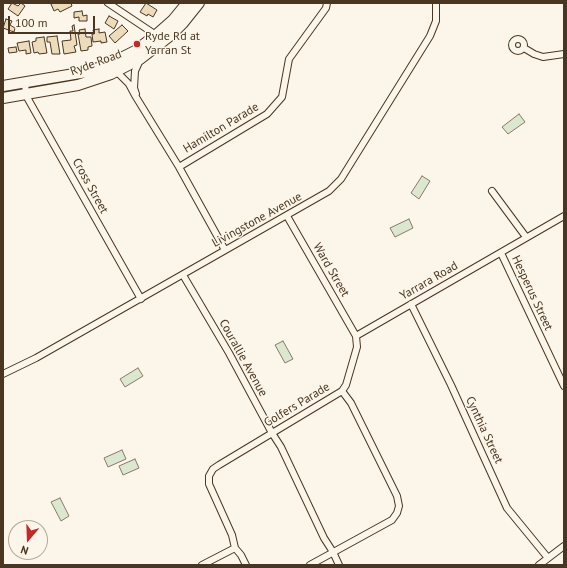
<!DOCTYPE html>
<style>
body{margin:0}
#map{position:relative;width:567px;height:568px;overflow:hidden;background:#fbf6e9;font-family:"PT Sans",sans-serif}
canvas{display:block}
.frame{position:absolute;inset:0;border:4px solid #4a3520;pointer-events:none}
.north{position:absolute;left:8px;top:520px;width:40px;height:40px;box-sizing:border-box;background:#fbf6e9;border:1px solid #b4a999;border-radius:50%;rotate:199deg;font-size:11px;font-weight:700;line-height:16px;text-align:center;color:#4a3520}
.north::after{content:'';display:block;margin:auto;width:14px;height:18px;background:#c62828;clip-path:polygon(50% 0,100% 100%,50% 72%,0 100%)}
.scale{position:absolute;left:8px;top:16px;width:87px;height:18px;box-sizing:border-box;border:2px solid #4a3520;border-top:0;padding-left:5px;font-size:12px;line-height:14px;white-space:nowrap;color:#4a3520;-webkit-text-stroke:3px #fbf6e9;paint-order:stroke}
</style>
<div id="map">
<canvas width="567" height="568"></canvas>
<div class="frame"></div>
<div class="north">N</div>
<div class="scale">100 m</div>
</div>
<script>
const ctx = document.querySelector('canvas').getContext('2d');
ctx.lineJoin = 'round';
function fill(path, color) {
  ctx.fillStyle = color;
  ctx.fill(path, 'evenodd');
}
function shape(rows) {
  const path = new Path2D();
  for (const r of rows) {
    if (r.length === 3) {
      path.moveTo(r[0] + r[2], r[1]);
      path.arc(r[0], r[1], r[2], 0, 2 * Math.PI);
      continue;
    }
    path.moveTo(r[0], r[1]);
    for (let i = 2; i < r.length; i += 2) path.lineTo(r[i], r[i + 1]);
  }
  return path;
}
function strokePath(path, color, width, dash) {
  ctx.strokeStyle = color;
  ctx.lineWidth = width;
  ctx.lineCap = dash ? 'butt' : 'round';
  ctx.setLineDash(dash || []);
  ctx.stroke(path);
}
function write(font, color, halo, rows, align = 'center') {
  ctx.font = font + ' "PT Sans",sans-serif';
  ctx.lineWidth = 3;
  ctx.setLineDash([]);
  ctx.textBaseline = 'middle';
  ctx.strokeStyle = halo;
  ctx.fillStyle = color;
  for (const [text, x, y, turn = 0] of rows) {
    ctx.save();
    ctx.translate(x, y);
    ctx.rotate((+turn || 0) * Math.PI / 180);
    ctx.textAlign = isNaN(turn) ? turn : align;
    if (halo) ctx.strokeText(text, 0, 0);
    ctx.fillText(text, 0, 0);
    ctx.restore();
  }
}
const green = shape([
 [519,114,525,122,508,134,502,127,519,114],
 [422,176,430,181,419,199,411,193,422,176],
 [409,219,413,228,395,237,390,228,409,219],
 [283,341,293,359,285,363,275,345,283,341],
 [138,368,143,376,125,387,120,379,138,368],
 [122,450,126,459,108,467,104,458,122,450],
 [135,459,139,468,123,475,119,466,135,459],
 [60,498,69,516,61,521,51,502,60,498]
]);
fill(green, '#dce7d0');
strokePath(green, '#887966', 1);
const building = shape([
 [12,3,18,6,21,3,25,6,18,16,8,9,12,3],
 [53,3,71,3,72,6,60,12,58,9,54,11,51,4,53,3],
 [146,3,157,10,153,17,148,14,147,16,140,12,146,3],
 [82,11,83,16,87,15,87,21,79,21,79,17,74,18,74,12,82,11],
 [109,16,118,21,114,29,105,23,109,16],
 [6,19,12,21,10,25,15,28,14,32,3,28,6,19],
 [74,25,77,45,74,46,76,52,64,54,62,41,71,40,70,31,73,31,72,26,74,25],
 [122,25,128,31,115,43,109,36,122,25],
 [85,29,86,37,91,37,92,46,88,47,88,50,81,51,78,34,80,34,79,30,85,29],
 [99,29,99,33,105,32,107,42,101,43,101,41,93,42,92,34,94,34,93,30,99,29],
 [57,36,60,54,52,54,50,42,47,42,47,37,57,36],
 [44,37,47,53,39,54,38,52,34,53,32,42,36,41,36,38,44,37],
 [29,41,31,53,26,54,26,50,19,51,17,43,29,41],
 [16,47,17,52,9,53,8,48,16,47]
]);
fill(building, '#ecdcbc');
strokePath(building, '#4a3520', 1);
const minor = shape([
 [108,3,156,35],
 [518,45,6],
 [524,48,534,54,543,57,564,54],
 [116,71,129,84,136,97,179,167,225,250],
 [25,83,26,94,28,99,141,299],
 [136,94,134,88,135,71,140,60],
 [179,167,267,114,282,97,289,59,326,8,327,3],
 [492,191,526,237],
 [501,253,564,386],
 [183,275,229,353,272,433,281,447,324,538,333,552,339,565],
 [411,304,451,385,507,508,548,558],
 [356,336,564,216],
 [3,374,36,358,329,191,341,179,430,36,436,21,436,3],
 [202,565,235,548],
 [246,565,241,555,235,548,232,535,209,484,209,476,213,469,219,465,342,391,346,385,357,347,356,336,287,216],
 [310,565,392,520,397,513,399,506,397,496,351,403,342,391],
 [539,565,564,546]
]);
const highway = shape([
 [3,86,86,72,107,65,135,51,156,35,173,20,187,3],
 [3,98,78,85,111,74,140,59,171,35,183,23,199,3]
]);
strokePath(minor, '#4a3520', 8);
strokePath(highway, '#4a3520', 12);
strokePath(minor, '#fbf6e9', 6);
strokePath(highway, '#fbf6e9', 10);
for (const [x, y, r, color] of [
 [137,44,4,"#c62828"]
]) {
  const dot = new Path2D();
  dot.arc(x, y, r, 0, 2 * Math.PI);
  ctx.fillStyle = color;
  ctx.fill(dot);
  strokePath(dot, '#fbf6e9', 1.5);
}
write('12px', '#4a3520', '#fbf6e9', [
 ["Ryde Rd at",145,37],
 ["Yarran St",145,51]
], 'left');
write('12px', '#4a3520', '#fbf6e9', [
 ["Ryde Road",96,63,-20],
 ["Hamilton Parade",221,128,-31],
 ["Cross Street",90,186,61],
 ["Livingstone Avenue",257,220,-29],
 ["Ward Street",331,270,60],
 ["Yarrara Road",429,281,-30],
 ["Hesperus Street",532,293,65],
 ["Courallie Avenue",243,358,61],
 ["Golfers Parade",297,405,-31],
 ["Cynthia Street",484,430,65]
]);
</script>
